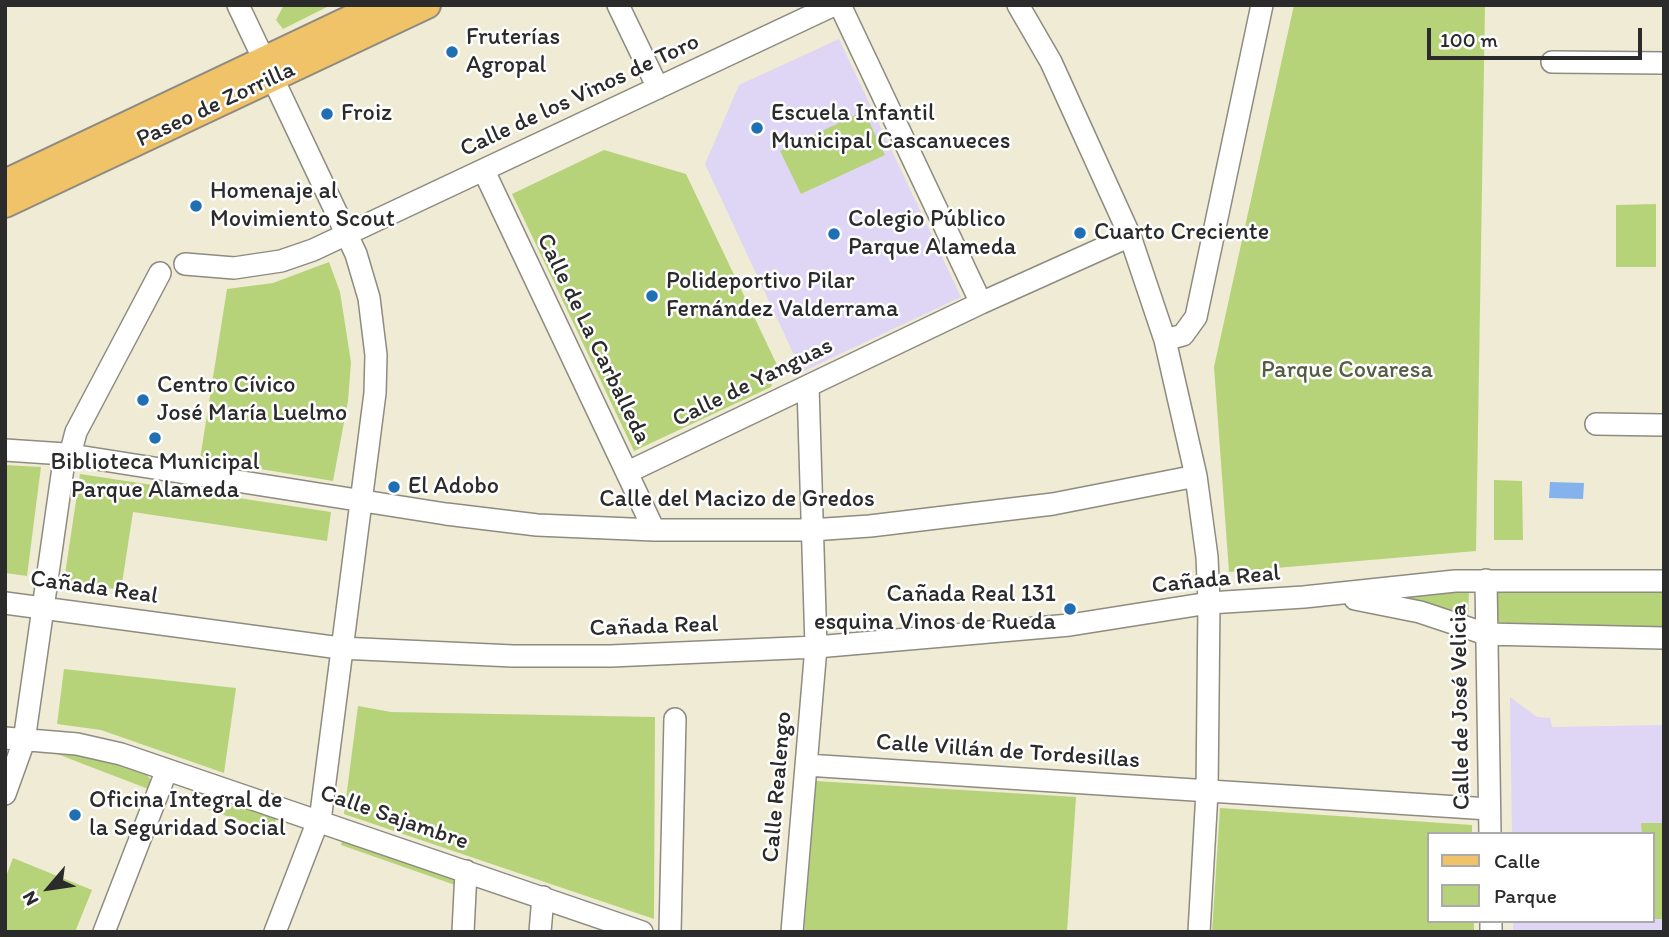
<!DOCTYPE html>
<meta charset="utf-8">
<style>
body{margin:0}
#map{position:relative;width:1669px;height:937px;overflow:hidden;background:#f0ebd5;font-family:Itim,sans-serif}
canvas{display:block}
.frame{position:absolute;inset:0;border:7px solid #2b2b2b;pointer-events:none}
.legend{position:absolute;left:1427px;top:832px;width:228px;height:91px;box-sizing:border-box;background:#fff;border:2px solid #aaa;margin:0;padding:9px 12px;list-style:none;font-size:21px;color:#2b2b2b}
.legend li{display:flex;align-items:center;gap:14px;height:35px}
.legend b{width:35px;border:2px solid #aaa}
.north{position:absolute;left:14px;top:853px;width:70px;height:70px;-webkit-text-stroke:5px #fff;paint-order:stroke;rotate:241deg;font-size:19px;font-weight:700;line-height:28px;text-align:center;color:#2b2b2b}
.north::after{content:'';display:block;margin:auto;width:24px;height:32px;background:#2b2b2b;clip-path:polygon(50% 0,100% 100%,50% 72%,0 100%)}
.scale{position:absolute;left:1427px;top:28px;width:215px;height:32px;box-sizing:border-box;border:4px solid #2b2b2b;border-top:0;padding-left:9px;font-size:21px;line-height:24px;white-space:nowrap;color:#2b2b2b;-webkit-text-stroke:5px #fff;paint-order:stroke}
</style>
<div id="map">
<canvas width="1669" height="937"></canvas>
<div class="frame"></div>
<ul class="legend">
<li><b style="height:9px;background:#f0c369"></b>Calle</li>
<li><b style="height:19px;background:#b6d37a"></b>Parque</li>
</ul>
<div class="north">N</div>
<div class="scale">100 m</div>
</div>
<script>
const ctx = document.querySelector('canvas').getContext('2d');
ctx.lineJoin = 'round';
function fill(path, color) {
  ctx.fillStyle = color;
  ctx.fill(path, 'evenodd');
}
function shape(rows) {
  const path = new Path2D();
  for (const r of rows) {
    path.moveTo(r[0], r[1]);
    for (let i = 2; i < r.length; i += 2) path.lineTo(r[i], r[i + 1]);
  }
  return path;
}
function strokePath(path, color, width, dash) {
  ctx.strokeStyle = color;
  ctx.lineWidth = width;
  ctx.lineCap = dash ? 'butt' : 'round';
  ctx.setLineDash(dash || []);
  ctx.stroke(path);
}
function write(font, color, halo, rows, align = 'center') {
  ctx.font = font + ' Itim,sans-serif';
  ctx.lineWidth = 5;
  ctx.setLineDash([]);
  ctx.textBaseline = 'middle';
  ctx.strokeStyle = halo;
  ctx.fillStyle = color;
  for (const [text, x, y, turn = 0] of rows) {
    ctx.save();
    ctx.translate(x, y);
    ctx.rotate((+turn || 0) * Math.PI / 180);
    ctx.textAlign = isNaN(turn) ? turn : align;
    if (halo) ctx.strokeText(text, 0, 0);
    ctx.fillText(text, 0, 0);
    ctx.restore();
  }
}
fill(shape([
 [839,39,961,297,802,372,705,164,739,85],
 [1510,697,1537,717,1550,718,1552,727,1664,725,1664,931,1513,932,1513,921,1653,921,1653,834,1512,834]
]), '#dfd5f5');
fill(shape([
 [284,5,331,5,283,29,276,20],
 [1294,5,1485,5,1476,551,1229,572,1214,367],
 [864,111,885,155,801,194,780,151],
 [604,150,686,174,778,367,771,387,634,451,512,194],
 [1656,204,1656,267,1616,267,1616,205],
 [329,262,340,292,351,362,348,401,333,481,200,459,227,289,273,283],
 [5,465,41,467,27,576,5,573],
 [80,474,331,512,327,541,133,512,121,590,64,581],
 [1494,480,1522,481,1523,540,1494,540],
 [1496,586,1664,586,1664,632,1497,632],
 [1469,587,1468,624,1380,593],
 [64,669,236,688,224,773,101,730,57,724],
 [358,706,391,712,655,717,654,919,344,814],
 [78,751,145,772,150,779,151,790,52,752],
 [816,781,1076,797,1067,932,804,932],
 [193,788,277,816,272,831,188,803],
 [1220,808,1472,825,1472,834,1429,834,1429,921,1474,921,1474,932,1212,932],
 [1641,823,1664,823,1664,919,1653,919,1653,834,1642,834],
 [343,838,453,874,458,886,341,845],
 [13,858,92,890,75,932,5,932,5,879]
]), '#b6d37a');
fill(shape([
 [1550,482,1584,483,1583,499,1549,498]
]), '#83b2ed');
const minor = shape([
 [238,5,356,254,369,298,376,355,375,393,321,813,275,932],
 [618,5,658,88],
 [840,5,981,303],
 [1018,5,1051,62,1130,236,1165,340,1196,476,1207,557,1209,603,1207,792,1199,932],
 [1552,62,1664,63],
 [484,171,654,530],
 [185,264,234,268,281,261,313,250,834,5],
 [1165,340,1183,335,1196,317,1262,5],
 [1596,424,1664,425],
 [5,450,65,454,446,514,537,525,654,530,811,530,870,526,1053,504,1196,476],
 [70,455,76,432,160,273],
 [628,472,981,303,1130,236],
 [1486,580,1490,834],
 [1355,599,1420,612,1486,634,1664,638],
 [5,603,340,648,513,656,611,656,816,647,1070,625,1209,603,1304,597,1455,581,1664,581],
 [5,738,77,744,121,754,642,932],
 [806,765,1489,809],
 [5,794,24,741,65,454],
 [1491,921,1491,932],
 [104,932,166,772],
 [463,932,466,871],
 [540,932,543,897],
 [670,932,675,719],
 [792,932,816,647,808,386]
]);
const major = shape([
 [5,183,380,5],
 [5,204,427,5]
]);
strokePath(minor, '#8e8b80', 24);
strokePath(major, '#8e8b80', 30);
strokePath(minor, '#fff', 21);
strokePath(major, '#f0c369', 26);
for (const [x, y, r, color] of [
 [452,52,7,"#1f6fb2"],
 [327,114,7,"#1f6fb2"],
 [757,128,7,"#1f6fb2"],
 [196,206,7,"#1f6fb2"],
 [1080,233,7,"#1f6fb2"],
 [834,234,7,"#1f6fb2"],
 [652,296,7,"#1f6fb2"],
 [143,400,7,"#1f6fb2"],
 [155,438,7,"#1f6fb2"],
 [394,487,7,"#1f6fb2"],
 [1070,609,7,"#1f6fb2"],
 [75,815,7,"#1f6fb2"]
]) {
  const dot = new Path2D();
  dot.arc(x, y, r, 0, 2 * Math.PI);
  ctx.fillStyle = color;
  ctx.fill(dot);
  strokePath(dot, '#fff', 2.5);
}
write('24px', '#2b2b2b', '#fff', [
 ["Fruterías",466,38],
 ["Agropal",466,66],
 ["Froiz",341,114],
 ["Escuela Infantil",771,114],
 ["Municipal Cascanueces",771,142],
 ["Homenaje al",210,192],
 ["Movimiento Scout",210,220],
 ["Colegio Público",848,220],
 ["Parque Alameda",848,248],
 ["Cuarto Creciente",1094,233],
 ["Polideportivo Pilar",666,282],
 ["Fernández Valderrama",666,310],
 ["Centro Cívico",157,386],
 ["José María Luelmo",157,414],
 ["Biblioteca Municipal",155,463,"center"],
 ["Parque Alameda",155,491,"center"],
 ["El Adobo",408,487],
 ["Cañada Real 131",1056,595,"right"],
 ["esquina Vinos de Rueda",1056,623,"right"],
 ["Oficina Integral de",89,801],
 ["la Seguridad Social",89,829]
], 'left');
write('24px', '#2b2b2b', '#fff', [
 ["Calle de los Vinos de Toro",580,96,-25],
 ["Paseo de Zorrilla",216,105,-25],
 ["Calle de La Carballeda",593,339,64],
 ["Calle de Yanguas",753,383,-26],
 ["Calle del Macizo de Gredos",737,500],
 ["Cañada Real",1216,580,-6],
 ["Cañada Real",94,588,8],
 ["Cañada Real",654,627,-2],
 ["Calle de José Velicia",1461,707,-91],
 ["Calle Villán de Tordesillas",1008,752,4],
 ["Calle Realengo",778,787,-85],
 ["Calle Sajambre",394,818,19]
]);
write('24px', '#555d43', '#fff', [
 ["Parque Covaresa",1347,371]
]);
</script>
